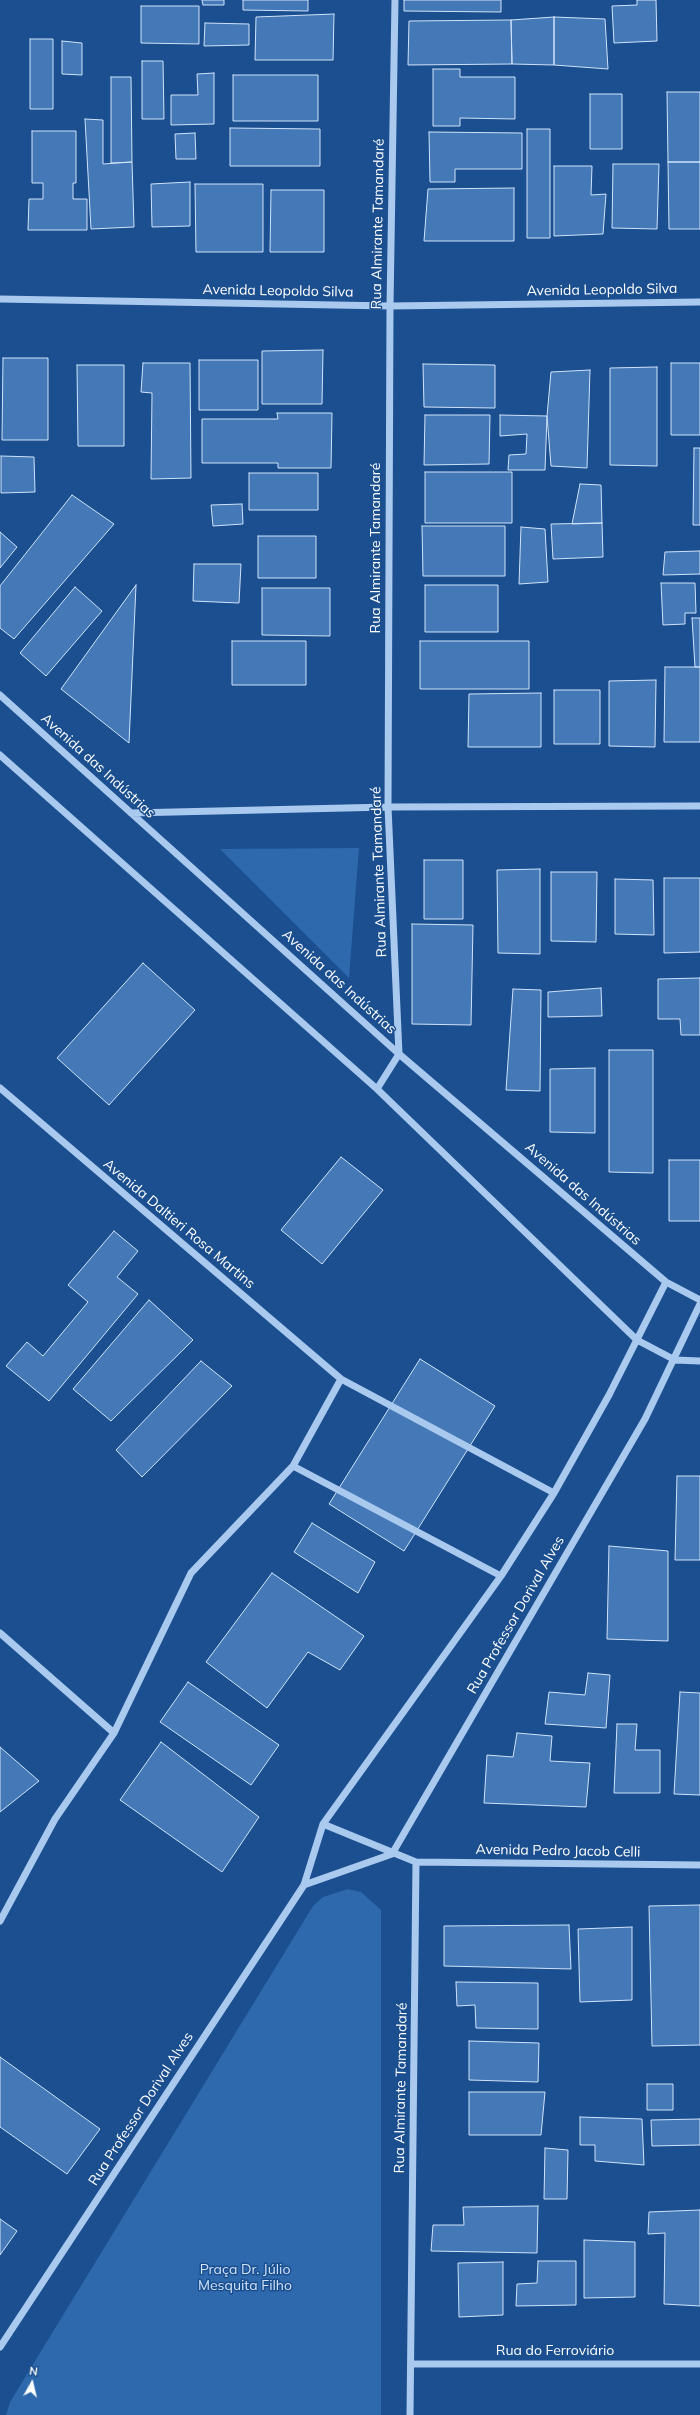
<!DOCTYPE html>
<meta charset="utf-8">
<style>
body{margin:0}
#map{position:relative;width:700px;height:2415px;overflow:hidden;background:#1b4f8f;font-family:Mulish,sans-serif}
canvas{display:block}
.north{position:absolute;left:12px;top:2363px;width:40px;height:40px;-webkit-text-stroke:3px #1b4f8f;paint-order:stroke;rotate:8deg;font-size:11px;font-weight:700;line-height:16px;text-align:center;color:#fff}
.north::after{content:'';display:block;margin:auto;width:14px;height:18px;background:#fff;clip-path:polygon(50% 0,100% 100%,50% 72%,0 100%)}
</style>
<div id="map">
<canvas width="700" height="2415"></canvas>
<div class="north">N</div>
</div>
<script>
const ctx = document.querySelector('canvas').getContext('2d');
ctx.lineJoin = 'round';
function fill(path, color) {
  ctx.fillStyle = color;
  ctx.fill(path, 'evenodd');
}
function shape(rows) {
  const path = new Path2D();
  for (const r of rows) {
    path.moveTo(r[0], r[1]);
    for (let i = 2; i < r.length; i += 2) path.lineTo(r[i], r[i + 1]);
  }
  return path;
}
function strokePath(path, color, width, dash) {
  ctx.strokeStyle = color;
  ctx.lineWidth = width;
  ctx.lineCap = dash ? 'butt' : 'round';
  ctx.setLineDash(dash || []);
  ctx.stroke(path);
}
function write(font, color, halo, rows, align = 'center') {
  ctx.font = font + ' Mulish,sans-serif';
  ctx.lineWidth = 3;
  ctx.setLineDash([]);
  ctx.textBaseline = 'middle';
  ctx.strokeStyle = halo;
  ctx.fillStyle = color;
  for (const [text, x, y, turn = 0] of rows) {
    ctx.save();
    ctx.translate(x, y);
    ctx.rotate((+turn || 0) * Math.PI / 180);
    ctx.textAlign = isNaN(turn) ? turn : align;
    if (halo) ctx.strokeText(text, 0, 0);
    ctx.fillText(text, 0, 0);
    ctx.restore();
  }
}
fill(shape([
 [359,848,349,978,220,849],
 [348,1889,361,1892,381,1910,381,2415,6,2415,10,2402,313,1906,323,1897]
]), '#2e69ad');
const building = shape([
 [202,0,224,0,224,5,203,5,202,0],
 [243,0,308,0,308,11,243,10,243,0],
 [404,0,501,0,501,12,404,11,404,0],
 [637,0,656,0,657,41,614,43,612,6,637,5,637,0],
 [141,6,199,6,199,44,141,43,141,6],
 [334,14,333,60,255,60,256,17,334,14],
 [554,17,554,65,512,64,511,20,554,17],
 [554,17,605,19,608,69,554,65,554,17],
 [511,20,512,64,408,65,409,21,511,20],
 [205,23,249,24,249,45,204,46,205,23],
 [30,39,53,39,53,109,30,109,30,39],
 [62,41,82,43,82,75,62,74,62,41],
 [142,61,163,61,164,119,142,119,142,61],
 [433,69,460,69,460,77,515,77,515,119,460,118,460,126,433,126,433,69],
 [214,73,214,124,171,125,171,95,198,95,197,74,214,73],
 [233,75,318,75,318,121,233,121,233,75],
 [111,77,131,77,132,162,111,163,111,77],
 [667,92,700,92,700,162,668,162,667,92],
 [590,94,622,94,622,149,590,149,590,94],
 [85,119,103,120,103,164,132,162,134,227,91,229,85,119],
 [230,128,320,129,320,166,230,166,230,128],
 [527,129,550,129,550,238,527,238,527,129],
 [32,131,76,131,76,183,73,183,73,199,87,199,87,230,28,230,29,199,43,199,43,183,32,183,32,131],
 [429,132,522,133,522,169,455,169,455,182,430,182,429,132],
 [195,133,196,159,176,159,175,134,195,133],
 [668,162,700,162,700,229,669,229,668,162],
 [613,164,659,164,657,229,612,228,613,164],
 [554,166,592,166,591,195,606,194,603,234,554,236,554,166],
 [190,182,190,226,152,227,151,184,190,182],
 [195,184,263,184,263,252,196,252,195,184],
 [514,188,514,241,424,241,428,189,514,188],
 [271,190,324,190,324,252,270,252,271,190],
 [323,350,322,404,262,404,262,351,323,350],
 [3,358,48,358,48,440,2,440,3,358],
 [199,360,258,360,258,410,199,410,199,360],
 [143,363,190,363,191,478,151,479,152,393,141,392,143,363],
 [671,363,700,363,700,435,671,435,671,363],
 [423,364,495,365,495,408,424,407,423,364],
 [77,365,124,365,124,446,78,446,77,365],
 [657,367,657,466,610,465,610,368,657,367],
 [590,370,587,468,551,466,547,416,551,372,590,370],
 [277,413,332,413,331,468,278,468,278,463,202,463,202,419,278,419,277,413],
 [425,415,490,415,489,464,424,465,425,415],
 [500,415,547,416,545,470,508,470,509,455,526,454,527,434,500,436,500,415],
 [694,448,700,448,700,525,693,525,694,448],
 [1,456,34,457,35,492,1,493,1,456],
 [425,472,512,472,512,523,425,523,425,472],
 [249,473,318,473,318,510,249,510,249,473],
 [580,484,601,485,602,523,572,524,580,484],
 [72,495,114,524,14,639,0,628,0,586,72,495],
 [242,504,243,524,213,526,211,505,242,504],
 [602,523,603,557,553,559,551,524,602,523],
 [422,526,505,526,505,576,423,576,422,526],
 [521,527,545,529,548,582,519,584,521,527],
 [0,532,17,547,0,568,0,532],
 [258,536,316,536,316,578,258,578,258,536],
 [700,551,700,574,663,575,665,552,700,551],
 [194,564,241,564,239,603,193,601,194,564],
 [661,583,695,583,696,613,685,613,685,624,663,625,661,583],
 [136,585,129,743,61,689,136,585],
 [425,585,498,585,498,632,425,632,425,585],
 [75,587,102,611,46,676,20,653,75,587],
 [262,588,330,588,330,636,262,635,262,588],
 [692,618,700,618,700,667,695,667,692,618],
 [232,641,306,641,306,685,232,685,232,641],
 [420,641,529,641,529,689,420,689,420,641],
 [665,667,700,667,700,742,664,742,665,667],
 [656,680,655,747,609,746,609,681,656,680],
 [554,690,600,690,600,744,554,744,554,690],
 [541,693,541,747,468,747,469,694,541,693],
 [424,860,463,860,463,919,424,919,424,860],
 [540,869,540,954,498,953,497,870,540,869],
 [551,872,597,872,596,942,551,941,551,872],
 [664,878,700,878,700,952,664,953,664,878],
 [615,879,653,880,654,935,615,934,615,879],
 [412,924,473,925,471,1025,412,1024,412,924],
 [143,963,195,1010,109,1105,57,1058,143,963],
 [700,978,700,1035,681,1035,680,1019,658,1019,658,979,700,978],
 [601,988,602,1016,548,1017,548,992,601,988],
 [513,989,541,990,540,1091,506,1090,513,989],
 [609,1050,653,1050,653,1173,609,1172,609,1050],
 [595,1068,595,1133,550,1132,550,1069,595,1068],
 [341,1157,383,1190,322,1264,281,1230,341,1157],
 [669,1160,700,1160,700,1221,669,1221,669,1160],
 [114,1231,138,1251,117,1277,138,1294,49,1401,6,1366,27,1342,43,1356,88,1302,68,1285,114,1231],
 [149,1300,193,1340,111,1421,73,1389,149,1300],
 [420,1359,495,1406,404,1551,329,1504,420,1359],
 [201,1361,232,1386,142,1477,116,1450,201,1361],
 [677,1476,700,1476,700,1560,675,1560,677,1476],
 [312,1523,375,1562,358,1593,294,1552,312,1523],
 [609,1546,668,1551,668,1641,607,1639,609,1546],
 [272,1573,364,1636,340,1670,308,1652,267,1708,206,1662,272,1573],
 [588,1673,610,1675,606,1728,545,1724,549,1692,585,1695,588,1673],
 [188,1682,279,1745,251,1785,160,1722,188,1682],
 [680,1692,700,1693,700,1795,674,1794,680,1692],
 [617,1724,637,1724,635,1750,660,1750,660,1793,614,1793,617,1724],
 [517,1733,552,1736,550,1761,590,1763,586,1807,484,1803,487,1755,513,1757,517,1733],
 [161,1742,259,1817,222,1872,120,1800,161,1742],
 [0,1747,39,1781,0,1812,0,1747],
 [700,1905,700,2045,652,2046,649,1906,700,1905],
 [569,1925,571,1969,444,1966,444,1926,569,1925],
 [632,1927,632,2000,580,2002,578,1929,632,1927],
 [456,1982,538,1983,538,2029,476,2028,475,2005,457,2006,456,1982],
 [469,2041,539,2043,538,2082,469,2080,469,2041],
 [0,2057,100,2129,67,2174,0,2127,0,2057],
 [647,2084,673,2084,673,2110,647,2110,647,2084],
 [469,2092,545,2092,541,2135,469,2135,469,2092],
 [580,2117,642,2119,644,2165,595,2161,595,2145,580,2145,580,2117],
 [700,2119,700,2145,652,2146,651,2120,700,2119],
 [545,2148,568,2150,567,2199,544,2199,545,2148],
 [538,2206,537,2253,431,2251,433,2225,464,2225,463,2207,538,2206],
 [700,2210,700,2306,664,2304,665,2233,648,2234,649,2212,700,2210],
 [0,2219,17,2231,0,2255,0,2219],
 [584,2240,635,2242,635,2297,584,2298,584,2240],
 [538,2261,576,2261,576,2305,516,2306,517,2284,537,2283,538,2261],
 [503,2262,503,2315,459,2317,458,2263,503,2262]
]);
fill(building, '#4478b7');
strokePath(building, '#cfe3fa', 1);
strokePath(shape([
 [0,299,390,306,700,302],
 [0,695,399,1054,666,1282,700,1300],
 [0,755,377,1089,637,1340,675,1360,700,1361],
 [131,813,388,807,700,806],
 [0,1088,341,1379,554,1493],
 [377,1089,399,1054,388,807,390,306,395,0],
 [293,1466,501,1576],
 [0,1633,114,1733],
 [323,1824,416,1862,410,2415],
 [416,1862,700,1865],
 [304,1885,392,1854,645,1419,700,1304],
 [0,1921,55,1819,114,1733,191,1573,293,1466,341,1379],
 [0,2347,304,1885,323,1824,501,1576,554,1493,609,1395,666,1282],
 [411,2364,700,2364]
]), '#a9c9ee', 7);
write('14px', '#fff', '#1b4f8f', [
 ["Rua Almirante Tamandaré",378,224,-89],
 ["Avenida Leopoldo Silva",602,290,-1],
 ["Avenida Leopoldo Silva",278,291,1],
 ["Rua Almirante Tamandaré",376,548,-90],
 ["Avenida das Indústrias",98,766,42],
 ["Rua Almirante Tamandaré",379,872,-92],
 ["Avenida das Indústrias",339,982,42],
 ["Avenida das Indústrias",583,1194,41],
 ["Avenida Daltieri Rosa Martins",179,1224,40],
 ["Rua Professor Dorival Alves",516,1615,-60],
 ["Avenida Pedro Jacob Celli",558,1851,1],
 ["Rua Almirante Tamandaré",401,2088,-89],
 ["Rua Professor Dorival Alves",141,2109,-57],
 ["Rua do Ferroviário",555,2351]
]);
write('14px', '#cfe3fa', '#1b4f8f', [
 ["Praça Dr. Júlio",245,2270],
 ["Mesquita Filho",245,2286]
]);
</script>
